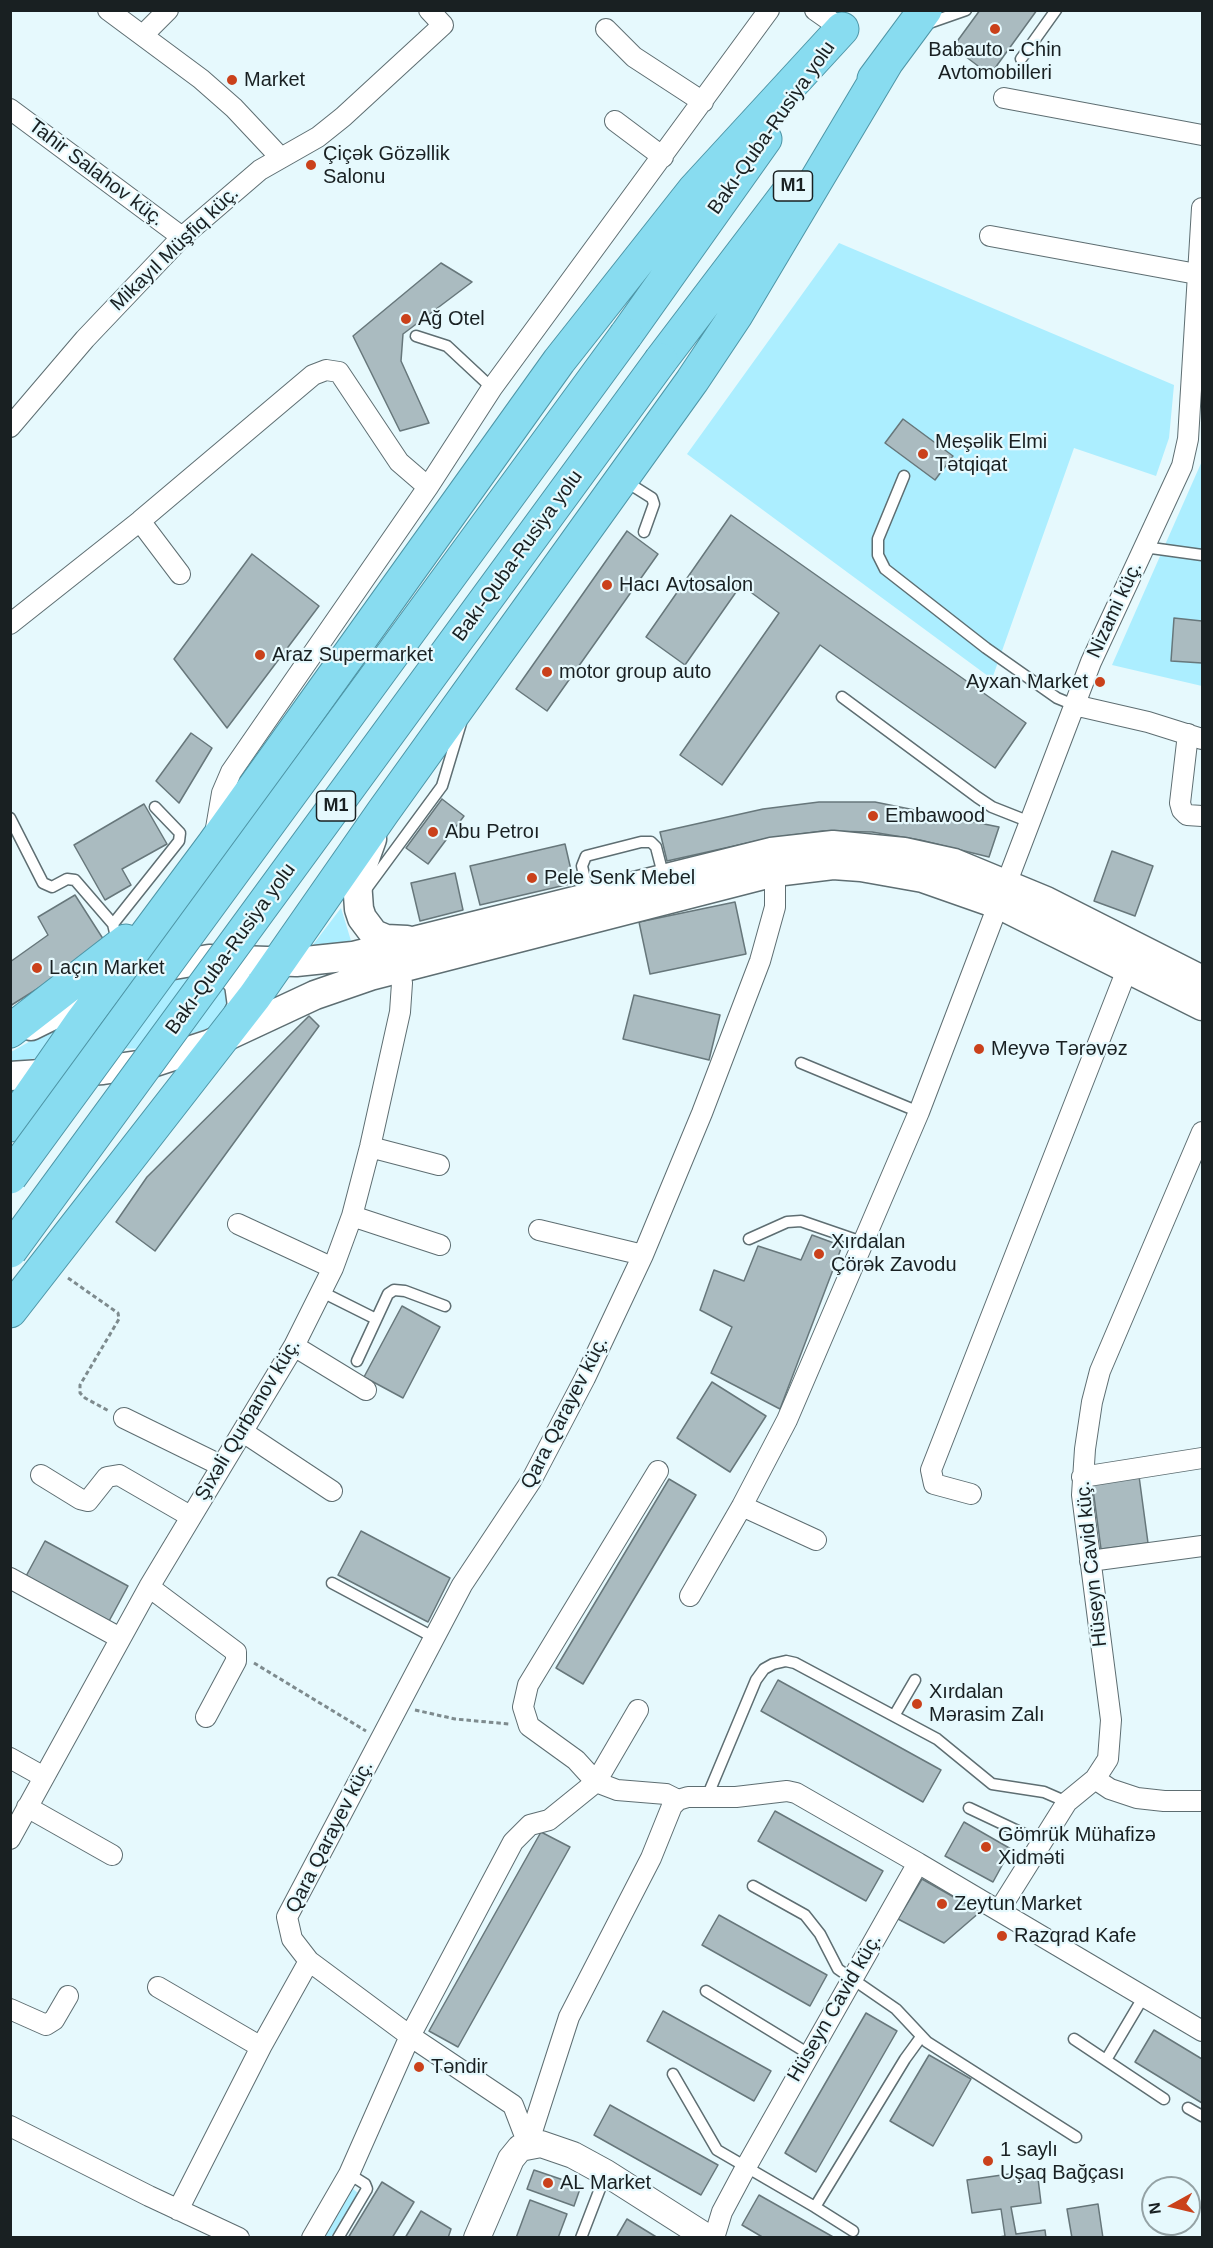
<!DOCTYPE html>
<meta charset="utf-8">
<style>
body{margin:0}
#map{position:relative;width:1213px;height:2248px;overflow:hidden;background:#e6f9fd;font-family:Arial,sans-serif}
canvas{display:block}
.frame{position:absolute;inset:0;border:12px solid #192022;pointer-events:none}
.north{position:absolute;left:1141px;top:2176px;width:60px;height:60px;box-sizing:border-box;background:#e6f9fd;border:2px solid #94a2a5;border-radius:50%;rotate:262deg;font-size:16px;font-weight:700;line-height:24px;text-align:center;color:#192022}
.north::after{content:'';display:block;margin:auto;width:21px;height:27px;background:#ca411b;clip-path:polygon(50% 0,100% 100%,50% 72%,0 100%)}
</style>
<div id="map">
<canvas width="1213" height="2248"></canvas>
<div class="frame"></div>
<div class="north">N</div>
</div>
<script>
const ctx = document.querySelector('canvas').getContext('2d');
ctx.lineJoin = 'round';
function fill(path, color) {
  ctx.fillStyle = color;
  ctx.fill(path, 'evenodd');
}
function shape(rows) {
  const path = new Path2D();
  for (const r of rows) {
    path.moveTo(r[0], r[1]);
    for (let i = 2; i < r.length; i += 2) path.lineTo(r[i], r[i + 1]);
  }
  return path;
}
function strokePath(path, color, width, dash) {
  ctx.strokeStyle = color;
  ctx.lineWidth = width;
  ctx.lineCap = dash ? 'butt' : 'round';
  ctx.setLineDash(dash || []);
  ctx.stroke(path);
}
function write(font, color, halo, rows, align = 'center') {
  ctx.font = font + ' Arial,sans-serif';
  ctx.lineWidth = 4.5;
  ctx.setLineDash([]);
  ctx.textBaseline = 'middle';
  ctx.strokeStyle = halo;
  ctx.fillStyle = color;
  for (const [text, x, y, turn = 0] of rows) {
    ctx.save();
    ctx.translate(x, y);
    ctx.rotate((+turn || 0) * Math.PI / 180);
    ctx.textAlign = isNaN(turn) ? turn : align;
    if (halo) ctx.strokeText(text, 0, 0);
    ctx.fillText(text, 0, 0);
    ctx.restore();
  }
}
fill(shape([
 [839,243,1174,385,1169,438,1156,476,1074,448,992,679,687,454],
 [1202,461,1202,686,1112,665],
 [341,908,352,944,312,946],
 [189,974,225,985,230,1004,217,1021,206,1029,144,1049,119,1048,102,1031,101,1021,116,999,128,991],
 [59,1025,37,1058,11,1062,11,1052],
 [352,2188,359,2194,331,2237,323,2238]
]), '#aceeff');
const building = shape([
 [980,10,1037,10,990,75,953,47,980,10],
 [441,263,472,282,403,334,401,361,429,423,400,431,353,336,441,263],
 [903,419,953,456,935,480,885,443,903,419],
 [731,515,1026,723,995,768,820,645,722,785,680,755,779,613,741,585,685,665,646,637,731,515],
 [627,531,658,554,547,711,516,689,627,531],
 [252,554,319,606,227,728,174,659,252,554],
 [1174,618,1202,621,1202,663,1171,661,1174,618],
 [191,733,212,748,179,803,156,781,191,733],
 [442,799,464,816,428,864,406,848,442,799],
 [819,802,875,802,999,827,989,857,920,840,872,832,823,831,770,838,667,861,660,832,763,809,819,802],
 [144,804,167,844,122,869,131,885,105,900,74,845,144,804],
 [565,844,574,883,480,905,470,866,565,844],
 [1112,851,1153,866,1135,916,1094,901,1112,851],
 [455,873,463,910,420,921,411,883,455,873],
 [75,895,107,945,10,1006,10,962,48,935,38,917,75,895],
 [735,902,746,954,650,974,639,922,735,902],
 [634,995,720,1015,709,1060,623,1039,634,995],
 [309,1016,319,1026,155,1251,116,1222,147,1177,309,1016],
 [812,1235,842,1246,780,1409,711,1373,732,1327,700,1310,714,1270,744,1281,758,1246,801,1260,812,1235],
 [402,1306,440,1327,403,1398,364,1377,402,1306],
 [712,1382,766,1416,730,1472,677,1438,712,1382],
 [1139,1476,1148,1543,1101,1549,1092,1482,1139,1476],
 [669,1479,696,1495,583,1684,556,1668,669,1479],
 [361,1531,450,1578,428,1622,338,1575,361,1531],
 [45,1541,128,1586,108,1623,25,1578,45,1541],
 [778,1680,941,1770,923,1802,761,1711,778,1680],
 [775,1811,883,1871,866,1901,758,1841,775,1811],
 [964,1822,1011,1849,993,1882,945,1856,964,1822],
 [541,1832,570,1847,458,2047,429,2031,541,1832],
 [922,1879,980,1912,944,1943,898,1919,922,1879],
 [719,1915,827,1975,810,2006,702,1945,719,1915],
 [663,2011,771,2071,754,2101,647,2041,663,2011],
 [866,2013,897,2031,816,2172,785,2153,866,2013],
 [1154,2030,1202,2059,1202,2103,1135,2062,1154,2030],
 [929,2055,971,2079,933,2146,890,2121,929,2055],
 [610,2105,718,2165,701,2195,594,2135,610,2105],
 [534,2170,581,2186,574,2206,527,2189,534,2170],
 [1037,2170,1041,2203,1011,2207,1016,2234,1045,2230,1046,2238,994,2238,1005,2236,1001,2209,972,2213,967,2180,1037,2170],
 [382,2182,414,2202,392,2238,348,2238,382,2182],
 [759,2195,835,2238,764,2238,742,2225,759,2195],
 [530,2200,567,2214,558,2238,516,2238,530,2200],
 [1098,2204,1103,2238,1072,2238,1067,2209,1098,2204],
 [421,2211,451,2229,448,2238,405,2238,421,2211],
 [627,2219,658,2238,616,2238,627,2219]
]);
fill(building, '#aabbc0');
strokePath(building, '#67777b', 1.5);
const service = shape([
 [926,24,966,10],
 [1021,59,1056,10],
 [416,336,447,346,492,388],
 [904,476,878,539,878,555,885,569,986,648,1057,698,1074,705],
 [625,481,652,498,654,504,644,532],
 [1144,547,1202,555],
 [842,697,977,797,992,807,1030,822],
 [10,818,43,883,52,887,67,879,75,880,113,924,117,941],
 [364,892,442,786,461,723],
 [589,897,582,866,586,856,641,842,651,842,656,847,664,878],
 [113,924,179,841,180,833,155,807],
 [801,1063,919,1112],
 [749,1239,787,1222,801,1221,862,1242],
 [322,1292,376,1319],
 [357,1361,388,1294,394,1290,405,1291,445,1306],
 [332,1583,435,1638],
 [894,1716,915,1680],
 [707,1797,756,1680,764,1669,773,1664,786,1661,795,1663,937,1739,992,1784,1044,1792,1067,1802],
 [969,1808,1041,1842],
 [753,1886,805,1915,820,1934,838,1969,896,2009,927,2042,1076,2137],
 [706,1991,809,2054],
 [1074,2039,1164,2099],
 [1106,2060,1144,1996],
 [673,2074,717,2150,815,2207,905,2059,921,2037],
 [1188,2108,1202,2116],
 [815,2207,853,2231],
 [338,2238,367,2189,365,2184,349,2174],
 [581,2238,606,2173]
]);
const minor = shape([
 [108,10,201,79,234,108,280,157],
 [815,10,842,29],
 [606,29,634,57,703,102],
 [143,35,168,10],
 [1004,98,1202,135],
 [10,109,182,237],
 [615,121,663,157],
 [990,236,1202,275],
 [10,427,85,339,182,237,260,170,318,137,343,117,443,25,429,10],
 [140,521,180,574],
 [10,624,140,521,313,375,326,370,339,372,399,462,428,487],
 [1074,705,1148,722,1202,739],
 [1188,734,1180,803,1182,810,1187,815,1202,816],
 [215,834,222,793,231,772,428,487,492,388,769,10],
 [370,1147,439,1165],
 [352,1216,440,1245],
 [238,1224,333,1268],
 [539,1230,643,1255],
 [294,1346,366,1390],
 [124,1418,220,1465],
 [243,1432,332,1491],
 [658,1471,528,1685,523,1707,529,1726,576,1760,596,1782,617,1790,666,1794,678,1800],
 [41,1475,80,1499,88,1501,107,1477,119,1475,190,1516],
 [1082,1477,1202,1458],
 [971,1494,934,1484,931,1470,1128,967],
 [742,1506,816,1540],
 [1090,1561,1202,1546],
 [10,1578,120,1638],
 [149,1587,236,1652,236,1661,206,1717],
 [690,1596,742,1506,787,1420,919,1112,1091,662,1182,466,1188,439,1202,208],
 [10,1758,44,1777],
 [1095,1779,1110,1789,1137,1798,1164,1801,1202,1801],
 [27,1807,112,1855],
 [10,1839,149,1587,294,1346,333,1268,352,1216,370,1147,400,1012,402,983,399,969],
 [1000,1909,1067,1802,1095,1779,1108,1759,1111,1720,1082,1495,1085,1449,1092,1402,1100,1371,1202,1132],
 [158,1987,261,2047],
 [10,2009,46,2025,54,2020,68,1996],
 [10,2126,149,2196,239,2238],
 [528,2144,513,2105,410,2036,309,1961,292,1939,287,1917,462,1585,531,1481,585,1378,643,1255,702,1113,760,961,775,907,775,872],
 [528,2144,569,2017,651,1858,672,1806,678,1800,688,1797,736,1797,787,1791,796,1793,918,1863],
 [178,2210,261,2047,309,1961],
 [312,2238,349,2174,410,2036,513,1842,530,1825,549,1820,596,1782,638,1710],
 [714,2238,722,2212,746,2167,918,1863,1202,2031]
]);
const tertiary = shape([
 [477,2238,511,2159,520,2148,541,2144,573,2155,606,2173,708,2238]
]);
const secondary = shape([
 [372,839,357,881,359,909,362,918,374,934,386,939,407,940],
 [203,962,228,970,239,984,242,1006,233,1025],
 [150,969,209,959,296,962,353,956,771,852,833,845,904,852,954,863,1046,901,1202,980],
 [31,1026,108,988],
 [10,1076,103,1070,152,1063,210,1044,315,995,370,976,775,872,833,865,861,867,923,878,1000,905,1202,1006]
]);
const trunk = shape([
 [874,79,925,10],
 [626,335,765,139],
 [661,360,787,194],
 [10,1031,126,941],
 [10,1125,83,1020,213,845,559,361,694,190,842,29],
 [10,1311,255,996,383,812,692,381,736,315,886,63]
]);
strokePath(service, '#5e6e72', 13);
strokePath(minor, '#5e6e72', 22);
strokePath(tertiary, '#5e6e72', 28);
strokePath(secondary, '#5e6e72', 31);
strokePath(trunk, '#4e95a6', 35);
strokePath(shape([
 [68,1278,118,1313,119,1319,80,1385,80,1393,85,1398,109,1411],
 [254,1663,366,1731],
 [415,1710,455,1719,509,1724]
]), '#7e8b8e', 3, [4.5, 3]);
strokePath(service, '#fff', 10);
strokePath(minor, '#fff', 20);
strokePath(tertiary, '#fff', 26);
strokePath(secondary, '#fff', 28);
strokePath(trunk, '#88dcf0', 33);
const trunkBridge = shape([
 [10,1177,626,335],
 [10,1251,661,360]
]);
strokePath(trunkBridge, '#4e95a6', 35, []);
strokePath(trunkBridge, '#88dcf0', 33);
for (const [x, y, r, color] of [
 [995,29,6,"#ca411b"],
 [232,80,6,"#ca411b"],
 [311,165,6,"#ca411b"],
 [406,319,6,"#ca411b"],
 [923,454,6,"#ca411b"],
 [607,585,6,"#ca411b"],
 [260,655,6,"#ca411b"],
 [547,672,6,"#ca411b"],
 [1100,682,6,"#ca411b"],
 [873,816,6,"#ca411b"],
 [433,832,6,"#ca411b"],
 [532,878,6,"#ca411b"],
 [37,968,6,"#ca411b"],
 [979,1049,6,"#ca411b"],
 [819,1254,6,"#ca411b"],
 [917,1704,6,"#ca411b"],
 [986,1847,6,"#ca411b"],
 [942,1904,6,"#ca411b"],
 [1002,1936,6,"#ca411b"],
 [419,2067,6,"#ca411b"],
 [988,2161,6,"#ca411b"],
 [548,2183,6,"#ca411b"]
]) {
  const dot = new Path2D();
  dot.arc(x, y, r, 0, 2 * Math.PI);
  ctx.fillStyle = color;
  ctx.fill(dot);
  strokePath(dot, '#e6f9fd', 2);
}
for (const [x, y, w] of [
 [793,186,39],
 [336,806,39]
]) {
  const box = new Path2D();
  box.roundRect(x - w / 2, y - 15, w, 30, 4.5);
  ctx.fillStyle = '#e6f9fd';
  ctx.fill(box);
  strokePath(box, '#192022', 1.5);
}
write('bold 18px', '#192022', null, [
 ["M1",793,186],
 ["M1",336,806]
]);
write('20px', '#192022', '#e6f9fd', [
 ["Babauto - Chin",995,50,"center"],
 ["Avtomobilleri",995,73,"center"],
 ["Market",244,80],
 ["Çiçək Gözəllik",323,154],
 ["Salonu",323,177],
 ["Ağ Otel",418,319],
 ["Meşəlik Elmi",935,442],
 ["Tətqiqat",935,465],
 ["Hacı Avtosalon",619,585],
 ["Araz Supermarket",272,655],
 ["motor group auto",559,672],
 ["Ayxan Market",1088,682,"right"],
 ["Embawood",885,816],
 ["Abu Petroı",445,832],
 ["Pele Senk Mebel",544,878],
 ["Laçın Market",49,968],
 ["Meyvə Tərəvəz",991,1049],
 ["Xırdalan",831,1242],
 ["Çörək Zavodu",831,1265],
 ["Xırdalan",929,1692],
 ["Mərasim Zalı",929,1715],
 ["Gömrük Mühafizə",998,1835],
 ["Xidməti",998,1858],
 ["Zeytun Market",954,1904],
 ["Razqrad Kafe",1014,1936],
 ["Təndir",431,2067],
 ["1 saylı",1000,2150],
 ["Uşaq Bağçası",1000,2173],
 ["AL Market",560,2183]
], 'left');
write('20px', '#192022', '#e6f9fd', [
 ["Bakı-Quba-Rusiya yolu",772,128,-55],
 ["Tahir Salahov küç.",96,173,37],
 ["Mikayıl Müşfiq küç.",175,249,-44],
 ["Bakı-Quba-Rusiya yolu",518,556,-54],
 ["Nizami küç.",1115,610,-65],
 ["Bakı-Quba-Rusiya yolu",231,949,-54],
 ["Qara Qarayev küç.",565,1413,-63],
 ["Şıxəli Qurbanov küç.",248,1420,-59],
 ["Hüseyn Cavid küç.",1092,1564,-96],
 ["Qara Qarayev küç.",330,1837,-63],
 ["Hüseyn Cavid küç.",835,2008,-60]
]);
</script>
